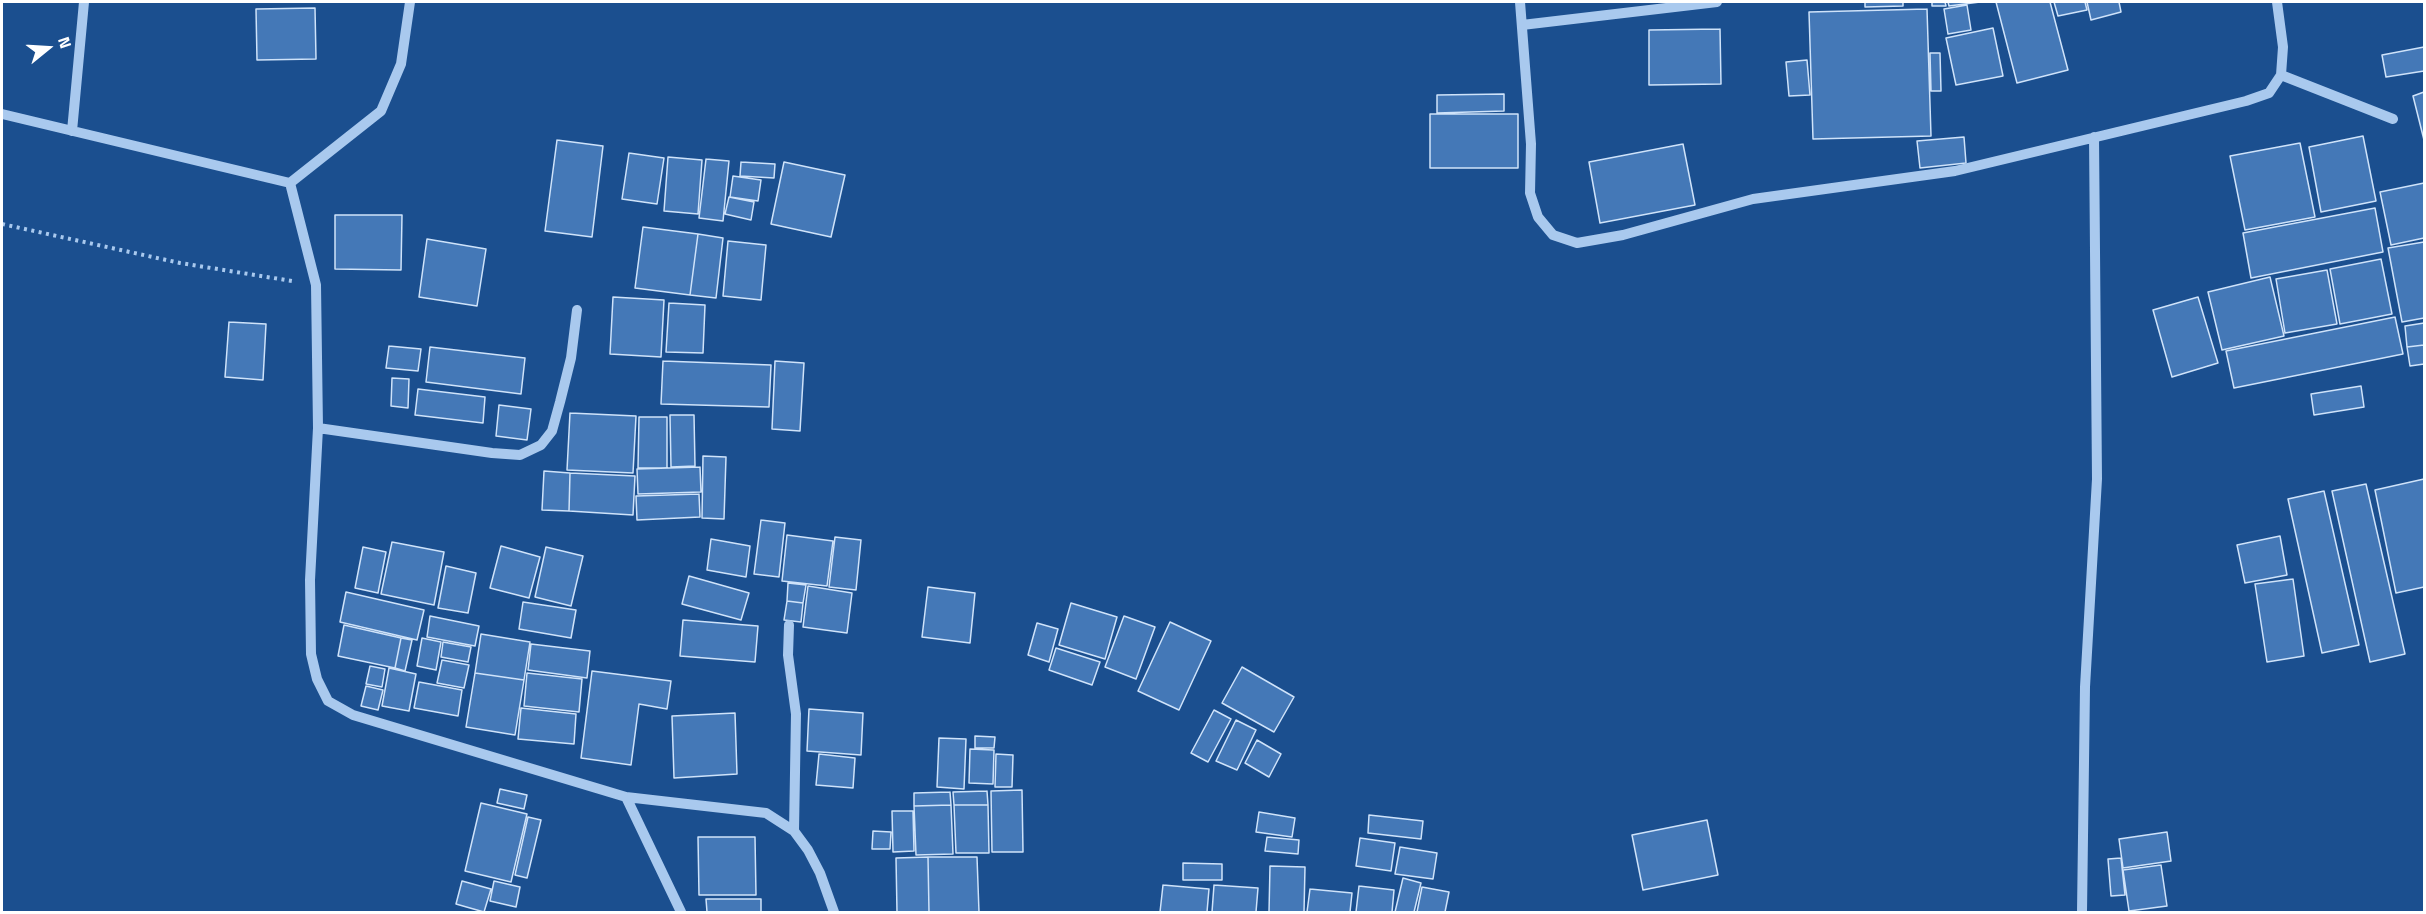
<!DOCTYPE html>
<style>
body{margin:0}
#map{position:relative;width:2426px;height:914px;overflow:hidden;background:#1b4f8f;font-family:"Titillium Web",sans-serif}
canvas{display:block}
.frame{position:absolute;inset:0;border:3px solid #fff;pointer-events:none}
.north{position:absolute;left:18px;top:18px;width:60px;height:60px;-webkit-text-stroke:4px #1b4f8f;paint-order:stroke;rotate:72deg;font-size:16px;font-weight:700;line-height:24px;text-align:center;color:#fff}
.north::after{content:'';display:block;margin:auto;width:21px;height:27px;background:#fff;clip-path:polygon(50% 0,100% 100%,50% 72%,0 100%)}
</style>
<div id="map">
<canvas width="2426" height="914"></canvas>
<div class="frame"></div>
<div class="north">N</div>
</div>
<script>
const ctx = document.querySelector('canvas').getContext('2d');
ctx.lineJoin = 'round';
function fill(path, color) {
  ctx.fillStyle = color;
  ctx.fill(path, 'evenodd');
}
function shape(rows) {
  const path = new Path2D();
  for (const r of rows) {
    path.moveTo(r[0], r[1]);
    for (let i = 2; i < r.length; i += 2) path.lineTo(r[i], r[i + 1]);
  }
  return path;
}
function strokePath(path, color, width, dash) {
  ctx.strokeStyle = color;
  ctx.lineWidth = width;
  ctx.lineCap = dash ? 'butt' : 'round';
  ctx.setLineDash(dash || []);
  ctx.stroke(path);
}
const building = shape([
 [1865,2,1903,2,1903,6,1865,7,1865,2],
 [1932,2,1945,2,1946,6,1932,6,1932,2],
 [1948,2,1980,2,1949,6,1948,2],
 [1996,2,2050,2,2068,70,2017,83,1996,2],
 [2054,2,2085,2,2087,10,2058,16,2054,2],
 [2087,2,2119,2,2121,12,2091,20,2087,2],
 [1967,5,1971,30,1948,34,1944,9,1967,5],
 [315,8,316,59,257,60,256,9,315,8],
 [1927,9,1931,136,1813,139,1809,12,1927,9],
 [1993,28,2003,76,1956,85,1946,38,1993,28],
 [1720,29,1721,84,1649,85,1649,30,1720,29],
 [2424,47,2424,71,2386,77,2382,55,2424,47],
 [1930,53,1940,53,1941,91,1931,91,1930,53],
 [1807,60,1810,95,1789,96,1786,62,1807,60],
 [2424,92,2424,140,2413,96,2424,92],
 [1504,94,1504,111,1437,113,1437,95,1504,94],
 [1430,114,1518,114,1518,168,1430,168,1430,114],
 [2363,136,2376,201,2321,212,2309,147,2363,136],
 [1964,137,1966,163,1920,168,1917,141,1964,137],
 [557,140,603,146,592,237,545,231,557,140],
 [2300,143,2315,217,2245,230,2230,156,2300,143],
 [1683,144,1695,205,1600,223,1589,162,1683,144],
 [629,153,664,158,657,204,622,199,629,153],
 [668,157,702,160,698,214,664,211,668,157],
 [706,159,729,161,723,221,699,218,706,159],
 [741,162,775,164,774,178,740,176,741,162],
 [784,162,845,175,831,237,771,224,784,162],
 [733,176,761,180,758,201,730,197,733,176],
 [2424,183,2424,238,2391,245,2380,192,2424,183],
 [729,197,754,202,751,220,725,214,729,197],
 [2375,208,2383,252,2251,278,2243,233,2375,208],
 [335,215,402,215,401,270,335,269,335,215],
 [643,227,698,234,690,295,635,288,643,227],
 [698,234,723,238,716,298,690,295,698,234],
 [427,239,486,249,477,306,419,297,427,239],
 [728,241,766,245,761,300,723,296,728,241],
 [2424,242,2424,318,2402,322,2388,248,2424,242],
 [2381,259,2392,314,2340,324,2330,269,2381,259],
 [2327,270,2337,324,2285,333,2276,279,2327,270],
 [2270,277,2284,336,2222,350,2208,292,2270,277],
 [613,297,664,300,661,357,610,354,613,297],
 [2198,297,2218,363,2172,377,2153,310,2198,297],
 [669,303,705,305,703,353,666,352,669,303],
 [2395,317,2403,354,2234,388,2226,351,2395,317],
 [229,322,266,324,263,380,225,377,229,322],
 [2424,323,2424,345,2407,347,2405,326,2424,323],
 [2424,345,2424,364,2410,366,2407,347,2424,345],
 [389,346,421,349,418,371,386,368,389,346],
 [430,347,525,358,521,394,426,382,430,347],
 [663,361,771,365,769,407,661,404,663,361],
 [775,361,804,363,800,431,772,429,775,361],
 [392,378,409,379,408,408,391,406,392,378],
 [2361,386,2364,407,2314,415,2311,394,2361,386],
 [418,389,485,397,483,423,415,415,418,389],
 [499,405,531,409,527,440,496,436,499,405],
 [570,413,636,416,633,473,567,470,570,413],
 [670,415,694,415,695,466,671,467,670,415],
 [639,417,667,417,667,468,638,468,639,417],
 [703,456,726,457,724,519,702,518,703,456],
 [700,467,701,492,638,494,637,469,700,467],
 [544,471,570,473,569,511,542,510,544,471],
 [570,473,635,476,633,515,569,511,570,473],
 [2424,479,2424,587,2396,593,2375,490,2424,479],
 [2366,484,2405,654,2370,662,2332,491,2366,484],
 [2324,491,2359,645,2322,653,2288,499,2324,491],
 [699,494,700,517,637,520,636,496,699,494],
 [761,520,785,523,779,577,754,574,761,520],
 [787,535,833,541,827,586,782,581,787,535],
 [2280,536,2287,575,2245,583,2237,545,2280,536],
 [835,537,861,540,856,590,829,587,835,537],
 [711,539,750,546,746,577,707,570,711,539],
 [392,542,444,552,434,605,381,594,392,542],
 [501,546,540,557,529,598,490,588,501,546],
 [363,547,386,552,378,593,355,588,363,547],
 [546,547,583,556,571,606,535,597,546,547],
 [446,566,476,573,468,613,438,608,446,566],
 [689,576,749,593,741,620,682,604,689,576],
 [2293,579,2304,656,2267,662,2255,584,2293,579],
 [788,583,806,585,803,603,787,601,788,583],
 [808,586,852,593,847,633,803,627,808,586],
 [928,587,975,593,970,643,922,637,928,587],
 [346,592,424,610,417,640,340,622,346,592],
 [787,601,803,603,801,622,784,620,787,601],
 [523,602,576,610,571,638,519,629,523,602],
 [1071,603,1117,617,1105,659,1059,645,1071,603],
 [430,616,479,626,475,646,427,637,430,616],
 [1124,616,1155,627,1136,679,1105,667,1124,616],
 [683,620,758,626,755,662,680,656,683,620],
 [1170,622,1211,641,1179,710,1138,691,1170,622],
 [1037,623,1058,629,1049,662,1028,655,1037,623],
 [344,625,401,638,395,668,338,656,344,625],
 [481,634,530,642,524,680,475,673,481,634],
 [401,638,412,640,405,671,395,668,401,638],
 [422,638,441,642,436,670,417,666,422,638],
 [443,642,471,647,468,662,441,657,443,642],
 [531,644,590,651,587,678,528,670,531,644],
 [1056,648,1100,662,1092,685,1049,670,1056,648],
 [442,660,469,665,464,688,437,683,442,660],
 [370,666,385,669,382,687,366,684,370,666],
 [1242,667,1294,697,1274,732,1222,703,1242,667],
 [389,668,416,674,409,711,382,706,389,668],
 [592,671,671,681,667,709,639,704,631,765,581,758,592,671],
 [475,673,524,680,515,735,466,727,475,673],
 [527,673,582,679,579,712,524,706,527,673],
 [419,682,462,690,458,716,414,708,419,682],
 [366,686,383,690,378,710,361,706,366,686],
 [521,708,576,714,574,744,518,739,521,708],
 [809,709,863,713,861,755,807,751,809,709],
 [1214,710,1231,719,1208,762,1191,753,1214,710],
 [735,713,737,774,674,778,672,716,735,713],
 [1236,720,1256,730,1237,770,1216,761,1236,720],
 [975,736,995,737,994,748,975,748,975,736],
 [939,738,966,739,964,789,937,787,939,738],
 [1257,740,1281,754,1269,777,1245,763,1257,740],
 [970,749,994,750,993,784,969,783,970,749],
 [819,754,855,758,853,788,816,785,819,754],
 [996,754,1013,755,1012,787,995,787,996,754],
 [500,789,527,795,524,809,497,803,500,789],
 [1022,790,1023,852,992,852,991,791,1022,790],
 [987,791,988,805,954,805,953,792,987,791],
 [950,792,951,805,914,806,914,793,950,792],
 [481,803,527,814,511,882,465,871,481,803],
 [951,805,953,854,916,855,914,806,951,805],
 [954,805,988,805,989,853,956,853,954,805],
 [892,811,913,811,914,851,893,852,892,811],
 [1259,812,1295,818,1292,837,1256,832,1259,812],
 [1369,815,1423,821,1421,839,1368,833,1369,815],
 [528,817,541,820,527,878,515,875,528,817],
 [1707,820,1718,875,1643,890,1632,835,1707,820],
 [873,831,891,832,890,849,872,849,873,831],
 [2167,832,2171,861,2123,868,2119,839,2167,832],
 [698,837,755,837,756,895,699,895,698,837],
 [1267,837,1299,840,1298,854,1265,851,1267,837],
 [1360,838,1395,843,1391,871,1356,866,1360,838],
 [1400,847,1437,853,1433,879,1395,874,1400,847],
 [928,857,929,912,897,912,896,858,928,857],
 [928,857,977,857,979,912,929,912,928,857],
 [2121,858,2125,895,2111,896,2108,859,2121,858],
 [1183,863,1222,864,1222,880,1183,880,1183,863],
 [2161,865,2167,906,2129,911,2123,870,2161,865],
 [1270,866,1305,867,1304,912,1269,912,1270,866],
 [1403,878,1421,883,1414,912,1395,912,1403,878],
 [462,881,491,889,484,912,456,904,462,881],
 [494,881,520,887,516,907,490,901,494,881],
 [1163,885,1209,889,1207,912,1160,912,1163,885],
 [1214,885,1258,888,1256,912,1212,912,1214,885],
 [1359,886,1394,890,1392,912,1356,912,1359,886],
 [1422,887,1449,892,1445,912,1417,912,1422,887],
 [1310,889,1352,893,1350,912,1307,912,1310,889],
 [706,899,761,899,761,912,707,912,706,899]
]);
fill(building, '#4478b7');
strokePath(building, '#cfe3fa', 1.5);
strokePath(shape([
 [2,224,180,263,292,281]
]), '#a9c9ee', 4, [3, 4.5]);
strokePath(shape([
 [1520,2,1531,144,1530,193,1538,217,1553,235,1577,243,1623,235,1753,199,1955,171,2246,101,2269,93,2281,75,2283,47,2277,2],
 [1522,25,1717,2],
 [2281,75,2393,119],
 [2,114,290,183],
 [72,131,84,2],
 [290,183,316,285,318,428,310,580,311,654,317,679,328,701,353,715,626,797,681,912],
 [290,183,381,111,401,64,410,2],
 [318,428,492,453,520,455,541,445,552,431,560,402,571,358,577,310],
 [789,625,788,655,796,714,794,831],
 [626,797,766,813,794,831,808,850,820,873,834,912],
 [2082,912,2085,687,2097,479,2094,137]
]), '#a9c9ee', 10);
</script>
